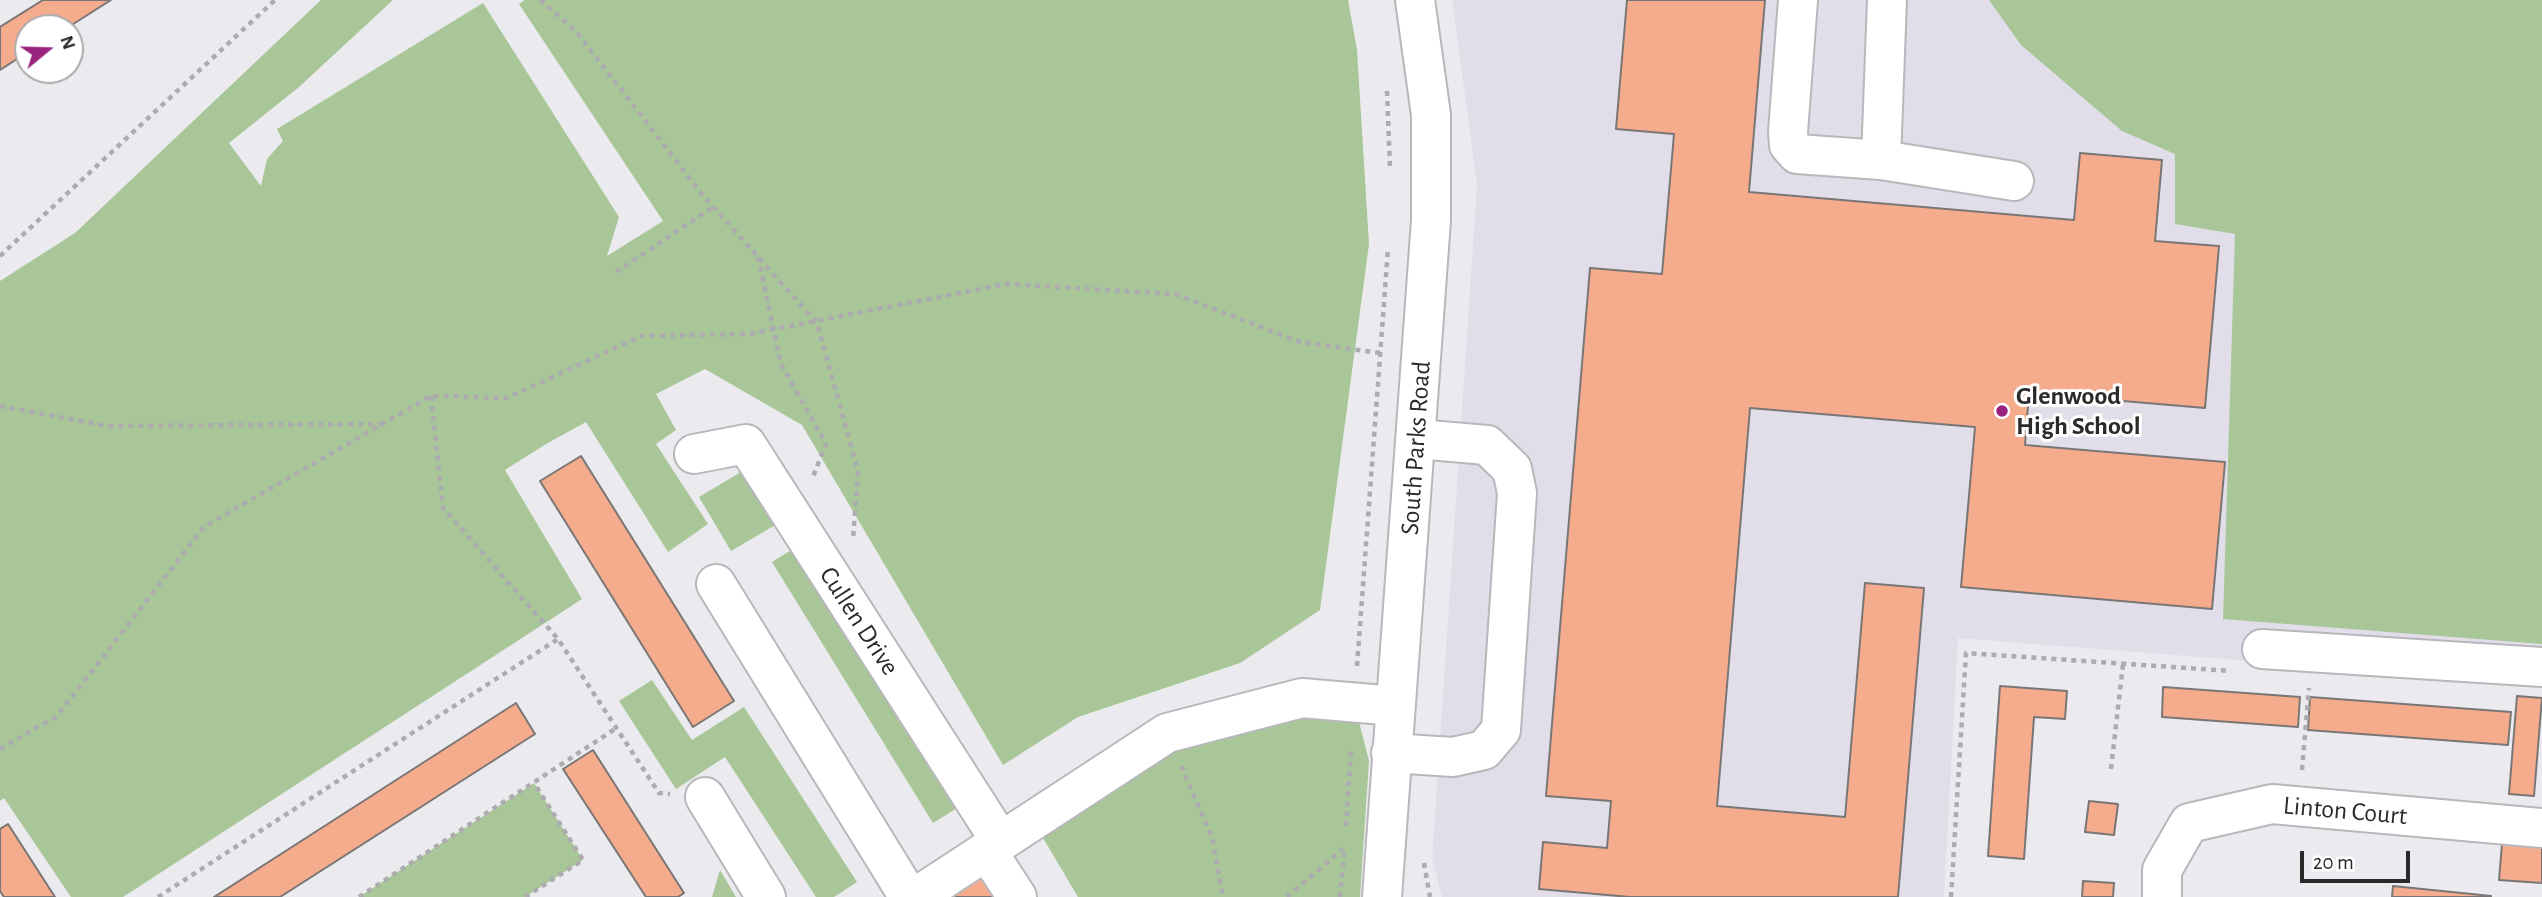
<!DOCTYPE html>
<style>
body{margin:0}
#map{position:relative;width:2542px;height:897px;overflow:hidden;background:#ebeaee;font-family:"Alegreya Sans",sans-serif}
canvas{display:block}
.north{position:absolute;left:14px;top:14px;width:70px;height:70px;box-sizing:border-box;background:#fff;border:2px solid #aaa;border-radius:50%;rotate:71deg;font-size:19px;font-weight:700;line-height:28px;text-align:center;color:#2a2a2b}
.north::after{content:'';display:block;margin:auto;width:24px;height:32px;background:#982480;clip-path:polygon(50% 0,100% 100%,50% 72%,0 100%)}
.scale{position:absolute;left:2300px;top:851px;width:110px;height:32px;box-sizing:border-box;border:4px solid #2a2a2b;border-top:0;padding-left:9px;font-size:21px;line-height:24px;white-space:nowrap;color:#2a2a2b;-webkit-text-stroke:5px #fff;paint-order:stroke}
</style>
<div id="map">
<canvas width="2542" height="897"></canvas>
<div class="north">N</div>
<div class="scale">20 m</div>
</div>
<script>
const ctx = document.querySelector('canvas').getContext('2d');
ctx.lineJoin = 'round';
function fill(path, color) {
  ctx.fillStyle = color;
  ctx.fill(path, 'evenodd');
}
function shape(rows) {
  const path = new Path2D();
  for (const r of rows) {
    path.moveTo(r[0], r[1]);
    for (let i = 2; i < r.length; i += 2) path.lineTo(r[i], r[i + 1]);
  }
  return path;
}
function strokePath(path, color, width, dash) {
  ctx.strokeStyle = color;
  ctx.lineWidth = width;
  ctx.lineCap = dash ? 'butt' : 'round';
  ctx.setLineDash(dash || []);
  ctx.stroke(path);
}
function write(font, color, halo, rows, align = 'center') {
  ctx.font = font + ' "Alegreya Sans",sans-serif';
  ctx.lineWidth = 6;
  ctx.setLineDash([]);
  ctx.textBaseline = 'middle';
  ctx.strokeStyle = halo;
  ctx.fillStyle = color;
  for (const [text, x, y, turn = 0] of rows) {
    ctx.save();
    ctx.translate(x, y);
    ctx.rotate((+turn || 0) * Math.PI / 180);
    ctx.textAlign = isNaN(turn) ? turn : align;
    if (halo) ctx.strokeText(text, 0, 0);
    ctx.fillText(text, 0, 0);
    ctx.restore();
  }
}
fill(shape([
 [1452,0,2542,0,2542,684,1958,638,1944,897,1442,897,1432,859,1477,184]
]), '#e1dee9');
fill(shape([
 [321,0,393,0,299,87,229,143,261,186,267,159,283,141,277,129,483,3,619,217,607,256,663,221,519,4,525,0,1348,0,1357,50,1369,244,1320,610,1240,663,1078,717,1003,765,802,425,705,369,656,394,676,430,656,444,708,524,668,552,586,422,546,444,505,470,582,599,123,897,71,897,4,798,0,801,0,281,75,233],
 [1989,0,2542,0,2542,644,2223,619,2235,234,2175,224,2175,154,2122,131,2021,45],
 [751,466,784,520,731,551,699,497],
 [801,544,962,805,933,823,772,562],
 [652,680,692,740,744,707,857,882,834,897,816,897,725,757,676,789,619,701],
 [1354,702,1369,761,1360,897,1078,897,1033,821,1167,733],
 [534,783,583,860,525,897,359,897],
 [720,870,736,897,712,897]
]), '#a8c697');
const building = shape([
 [43,0,111,0,67,28,28,28,28,52,0,70,0,27,43,0],
 [1627,0,1765,0,1749,192,2074,220,2080,153,2162,160,2155,241,2219,246,2205,408,2029,393,2025,445,2225,462,2212,609,1961,587,1975,427,1750,408,1717,806,1845,817,1865,583,1924,588,1898,897,1630,897,1539,889,1543,842,1607,848,1611,801,1546,796,1590,268,1662,274,1674,134,1616,129,1627,0],
 [581,456,734,701,693,727,540,481,581,456],
 [2000,686,2067,691,2065,719,2034,717,2024,859,1988,856,2000,686],
 [2163,687,2300,697,2298,727,2162,717,2163,687],
 [2517,696,2542,698,2534,796,2509,794,2517,696],
 [2310,697,2511,712,2508,745,2308,730,2310,697],
 [516,703,535,734,280,897,214,897,516,703],
 [593,750,684,893,678,897,646,897,563,769,593,750],
 [2089,801,2118,804,2114,835,2085,832,2089,801],
 [8,824,55,897,4,897,0,891,0,829,8,824],
 [2502,844,2542,847,2542,883,2499,880,2502,844],
 [986,870,1003,897,947,897,986,870],
 [2083,881,2114,883,2113,897,2082,897,2083,881],
 [2393,886,2491,896,2491,897,2392,897,2393,886]
]);
fill(building, '#f5ac8d');
strokePath(building, '#7a7675', 2);
const minor = shape([
 [1798,0,1788,132,1789,145,1797,154,1881,160,2014,181],
 [1881,160,1887,0],
 [694,454,746,444,1001,842],
 [716,584,909,897],
 [2262,649,2542,667],
 [1391,753,1453,757,1484,750,1501,730,1517,493,1512,469,1487,445,1417,439],
 [705,797,766,897],
 [987,851,1017,897],
 [916,897,1167,733,1302,698,1395,706],
 [1382,897,1431,220,1431,115,1415,0],
 [2162,897,2162,870,2189,823,2272,804,2542,828]
]);
strokePath(minor, '#b8b7bb', 42);
strokePath(shape([
 [540,0,575,30,701,193,817,323,858,471,853,539],
 [1387,91,1390,167],
 [0,256,275,0],
 [758,257,781,364,826,444,812,479],
 [616,272,713,207],
 [431,396,443,508,558,639,659,793,670,794],
 [0,406,107,426,381,424],
 [1357,666,1388,249],
 [0,749,57,716,204,527,431,396,507,398,641,336,749,334,1006,284,1175,294,1300,342,1380,353],
 [1181,766,1212,837,1223,897],
 [2111,769,2123,664],
 [2302,770,2309,688],
 [1346,826,1351,751],
 [1424,863,1430,897],
 [158,897,558,639],
 [359,897,615,729],
 [525,897,583,860,534,783],
 [1287,897,1344,848],
 [1340,897,1344,853],
 [1951,897,1966,653,2231,671]
]), '#acacaf', 4.5, [5, 5]);
strokePath(minor, '#fff', 38);
for (const [x, y, r, color] of [
 [2002,411,7,"#982480"]
]) {
  const dot = new Path2D();
  dot.arc(x, y, r, 0, 2 * Math.PI);
  ctx.fillStyle = color;
  ctx.fill(dot);
  strokePath(dot, '#fff', 2.5);
}
write('bold 26px', '#2a2a2b', '#fff', [
 ["Glenwood",2016,396],
 ["High School",2016,426]
], 'left');
write('26px', '#2a2a2b', '#fff', [
 ["South Parks Road",1416,448,-86],
 ["Cullen Drive",859,621,57],
 ["Linton Court",2345,811,5]
]);
</script>
